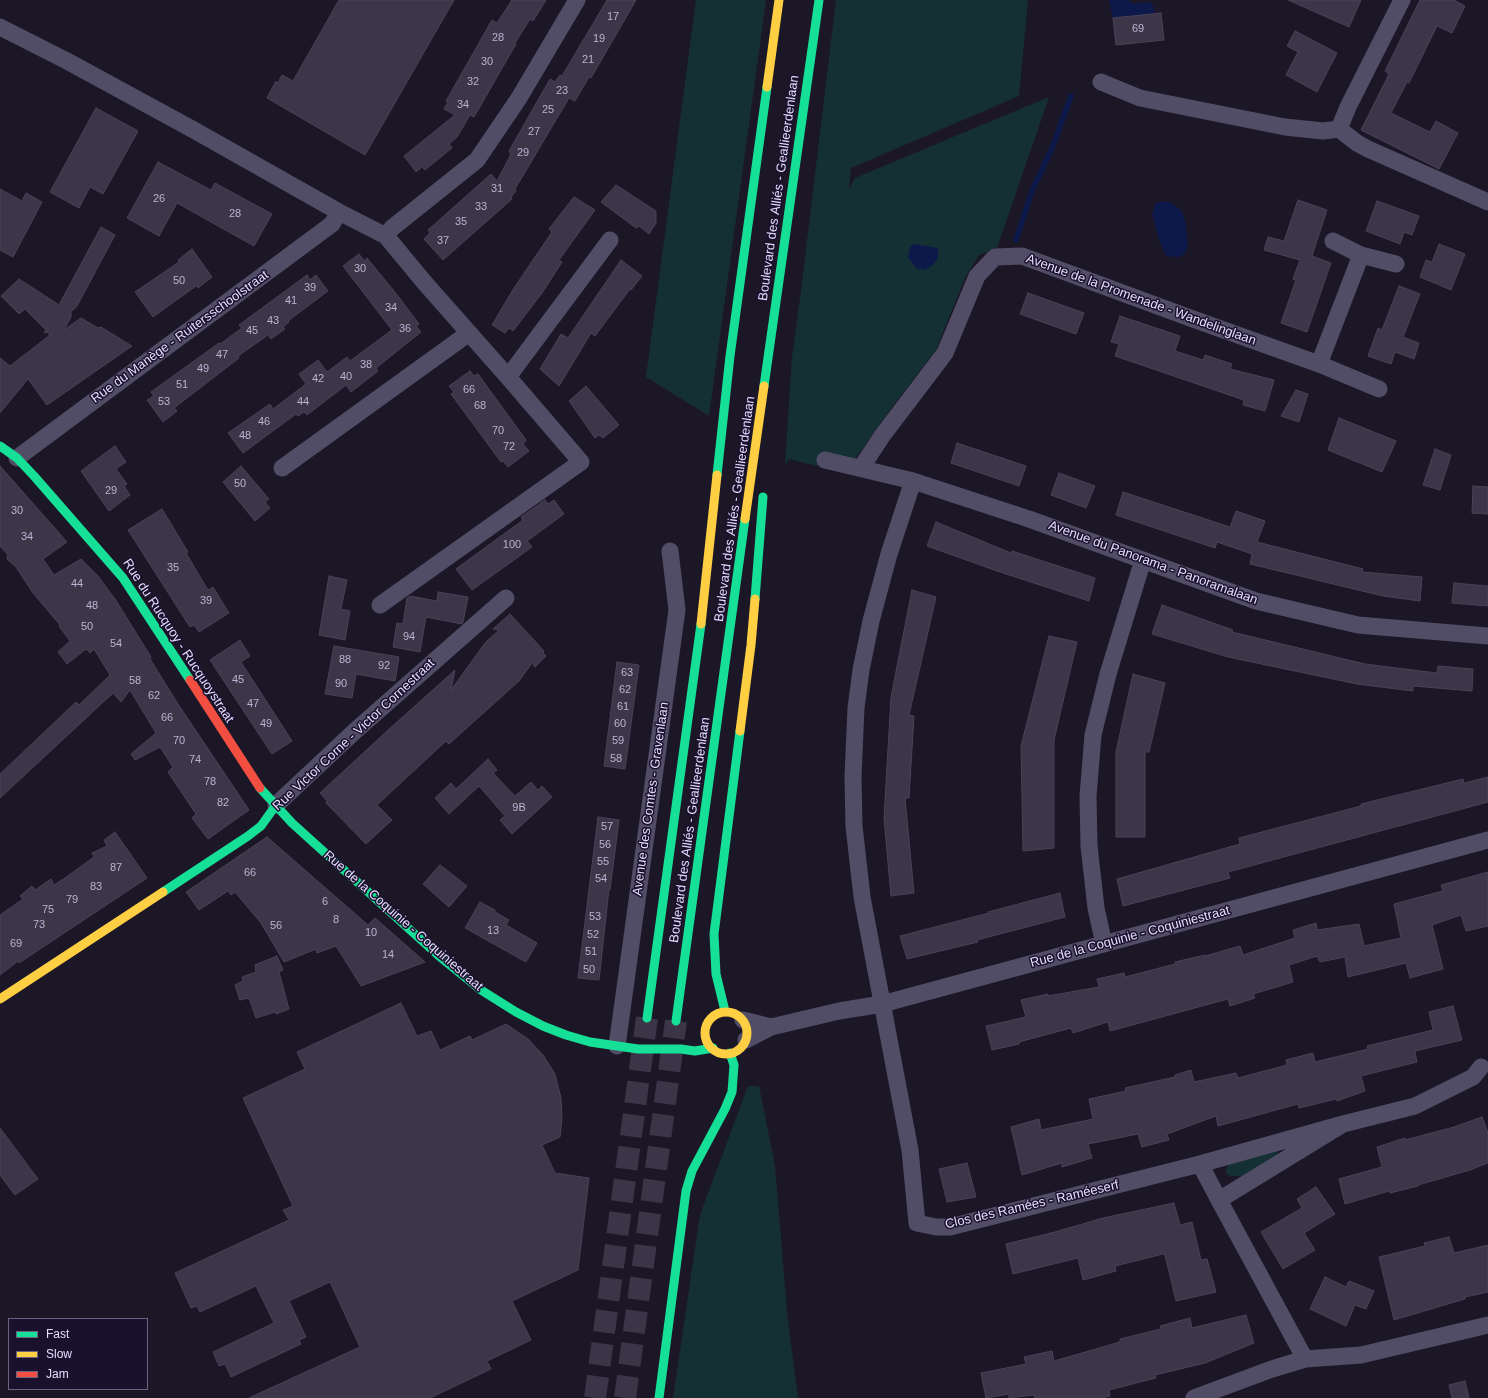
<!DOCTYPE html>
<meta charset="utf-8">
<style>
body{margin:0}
#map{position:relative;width:1488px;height:1398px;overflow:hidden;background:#1c1727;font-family:Arial,sans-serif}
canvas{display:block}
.legend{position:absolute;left:8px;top:1318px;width:140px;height:72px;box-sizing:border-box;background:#1a112d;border:1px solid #6b6381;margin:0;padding:5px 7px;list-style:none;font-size:12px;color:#e5ddff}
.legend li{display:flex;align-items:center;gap:8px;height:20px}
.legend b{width:20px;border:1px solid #6b6381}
</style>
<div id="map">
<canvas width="1488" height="1398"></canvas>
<ul class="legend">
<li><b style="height:5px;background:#16e098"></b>Fast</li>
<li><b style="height:5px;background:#ffcf43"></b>Slow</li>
<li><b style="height:5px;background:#f24e42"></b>Jam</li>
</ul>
</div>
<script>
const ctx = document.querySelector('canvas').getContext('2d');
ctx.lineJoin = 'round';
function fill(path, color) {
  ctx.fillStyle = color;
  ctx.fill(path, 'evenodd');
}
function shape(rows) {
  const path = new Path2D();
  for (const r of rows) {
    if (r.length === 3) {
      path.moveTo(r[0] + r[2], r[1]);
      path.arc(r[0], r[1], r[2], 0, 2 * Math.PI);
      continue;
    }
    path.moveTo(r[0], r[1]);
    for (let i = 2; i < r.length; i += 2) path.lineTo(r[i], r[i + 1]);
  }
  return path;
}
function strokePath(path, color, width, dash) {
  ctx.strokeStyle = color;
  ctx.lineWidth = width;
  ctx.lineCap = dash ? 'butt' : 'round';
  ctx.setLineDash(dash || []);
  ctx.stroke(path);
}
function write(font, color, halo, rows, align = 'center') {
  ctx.font = font + ' Arial,sans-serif';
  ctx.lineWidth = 3;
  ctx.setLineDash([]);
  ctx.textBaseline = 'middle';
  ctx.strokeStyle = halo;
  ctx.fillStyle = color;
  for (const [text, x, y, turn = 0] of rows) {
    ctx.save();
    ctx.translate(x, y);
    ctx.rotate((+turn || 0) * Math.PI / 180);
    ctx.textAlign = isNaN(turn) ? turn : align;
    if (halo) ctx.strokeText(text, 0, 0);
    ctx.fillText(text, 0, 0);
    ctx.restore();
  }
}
fill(shape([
 [696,0,766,0,709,416,646,377],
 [836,0,1028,0,1019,96,851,168,849,189,855,178,1049,97,997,248,979,255,965,278,936,350,890,410,855,459,821,452,817,466,789,459,785,465,792,357,801,291],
 [748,1086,759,1086,775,1166,787,1312,798,1398,673,1398,700,1215],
 [1277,1149,1278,1153,1277,1157,1243,1176,1229,1176,1226,1173,1226,1169,1231,1161]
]), '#153035');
fill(shape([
 [1109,0,1128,0,1133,4,1150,2,1154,8,1155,13,1113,18],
 [1165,201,1173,204,1182,212,1185,220,1188,244,1185,254,1178,257,1166,256,1159,240,1152,214,1156,203],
 [913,244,938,248,938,258,933,265,924,270,916,268,908,257,910,248]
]), '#0c194a');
strokePath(shape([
 [1016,240,1032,191,1053,146,1071,96]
]), '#0c194a', 5.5);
const building = shape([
 [339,0,454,0,365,155,267,98,276,81,278,83,282,75,293,81,339,0],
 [512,0,546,0,533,21,530,19,515,43,516,44,474,117,470,115,457,137,449,144,452,148,425,170,422,167,416,172,404,156,455,115,444,109,448,102,446,101,492,20,497,23,512,0],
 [607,0,636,0,591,78,589,77,575,101,569,98,515,189,516,191,511,197,512,199,443,260,424,239,430,233,428,230,491,174,497,181,511,154,509,151,550,79,555,82,560,75,562,76,607,0],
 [1288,0,1361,0,1349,27,1288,0],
 [1420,0,1454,0,1465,6,1452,33,1437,26,1409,83,1407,82,1391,113,1430,132,1436,121,1458,133,1439,169,1361,130,1389,74,1385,71,1420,0],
 [1161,13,1164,40,1116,45,1113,18,1161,13],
 [1295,31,1337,53,1317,92,1286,75,1298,52,1287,46,1295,31],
 [96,108,138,131,103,194,90,187,79,208,50,192,96,108],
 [158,162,211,190,215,183,272,214,254,246,177,203,159,236,127,218,158,162],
 [616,185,656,211,656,223,649,234,639,226,636,228,601,202,616,185],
 [0,189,22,201,26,193,42,202,13,257,0,250,0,189],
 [574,197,595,210,559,260,562,262,542,293,513,331,509,328,505,333,492,325,514,288,552,232,549,229,574,197],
 [1298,200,1327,210,1312,256,1331,263,1307,332,1281,323,1296,280,1293,279,1300,260,1264,250,1268,237,1284,241,1298,200],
 [1377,201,1419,216,1412,235,1404,232,1400,244,1366,231,1377,201],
 [101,227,115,235,77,306,71,312,71,317,64,330,81,318,98,328,101,327,132,346,47,405,28,379,0,413,0,358,10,366,50,335,47,332,44,333,46,330,25,309,19,314,1,296,19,279,59,305,101,227],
 [1439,244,1465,254,1451,290,1420,277,1426,260,1432,262,1439,244],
 [192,249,212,277,198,288,196,286,153,317,135,292,179,262,178,260,192,249],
 [359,254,364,261,367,258,398,296,419,324,416,326,421,332,376,368,378,371,351,392,346,385,307,415,304,412,298,416,296,414,243,453,228,433,270,404,273,409,306,384,299,374,318,360,327,372,347,357,350,361,392,330,343,266,359,254],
 [621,260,642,276,631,290,630,289,595,336,591,333,559,386,540,369,561,334,568,338,621,260],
 [307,275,310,280,316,275,328,291,288,321,289,322,283,327,285,329,271,339,268,335,238,356,239,358,174,408,177,411,163,422,147,400,154,396,151,392,219,343,220,344,242,328,239,325,307,275],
 [1399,286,1420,294,1403,337,1419,343,1414,359,1395,352,1391,364,1368,356,1378,328,1382,330,1399,286],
 [1028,293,1084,313,1076,334,1020,314,1028,293],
 [1120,316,1180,336,1175,351,1203,360,1205,355,1232,364,1230,369,1274,380,1265,411,1243,405,1244,400,1115,356,1119,344,1111,342,1120,316],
 [470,371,474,376,478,374,526,440,523,444,529,451,508,467,503,461,501,462,451,394,454,392,449,386,470,371],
 [586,386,619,425,603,438,599,435,595,438,569,401,586,386],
 [1296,390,1308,394,1299,422,1281,416,1296,390],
 [1339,418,1396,441,1382,472,1328,450,1339,418],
 [957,443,1026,466,1019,486,951,463,957,443],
 [115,446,126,462,116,469,127,484,124,486,130,495,109,511,81,471,115,446],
 [1435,449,1451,455,1440,490,1423,485,1435,449],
 [0,466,67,542,43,559,54,575,81,559,98,576,115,599,151,657,150,659,178,704,249,810,208,839,192,818,196,814,168,772,173,767,160,747,135,760,131,754,156,733,130,690,121,702,113,693,0,798,0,774,76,702,79,705,110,675,94,649,90,653,86,649,67,664,58,652,70,641,59,626,60,625,33,593,16,567,7,559,8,555,0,546,0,466],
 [241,466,269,499,265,502,270,508,255,521,223,482,241,466],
 [1059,473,1095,486,1086,508,1051,495,1059,473],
 [1473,486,1488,487,1488,514,1472,513,1473,486],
 [1123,492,1230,527,1236,511,1265,521,1257,542,1363,569,1362,572,1422,577,1420,601,1383,596,1250,564,1252,554,1217,542,1215,548,1116,515,1123,492],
 [545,500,548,504,554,500,564,514,527,541,532,547,472,590,456,569,523,520,521,517,545,500],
 [162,509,188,552,186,553,208,590,213,587,229,613,199,632,194,625,190,627,128,530,162,509],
 [936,522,1011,553,1012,551,1095,578,1089,601,997,571,927,546,936,522],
 [329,576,347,580,341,609,350,611,345,640,319,635,329,576],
 [1454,583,1488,586,1488,606,1452,603,1454,583],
 [912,590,936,597,909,715,914,716,909,798,905,798,914,893,891,896,884,818,891,697,912,590],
 [438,592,468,597,463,622,462,624,426,617,420,652,393,647,397,623,403,624,407,598,410,596,437,601,438,592],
 [1162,605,1233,630,1232,632,1365,664,1437,673,1438,666,1473,669,1472,691,1413,686,1413,691,1357,684,1228,657,1152,634,1162,605],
 [510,614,544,651,543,653,546,656,535,667,532,663,519,681,449,744,446,741,377,805,392,820,366,844,326,803,327,801,320,793,387,731,455,670,451,690,485,643,499,630,493,629,510,614],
 [1049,636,1077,642,1054,740,1054,848,1023,851,1021,746,1049,636],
 [240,640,250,656,241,662,292,741,272,754,210,660,240,640],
 [334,646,399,657,395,681,356,674,352,698,325,694,334,646],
 [617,662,639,665,625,769,604,766,617,662],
 [1133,674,1165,683,1149,752,1145,752,1145,837,1116,837,1116,752,1133,674],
 [488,759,497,770,493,773,515,796,531,782,538,790,542,786,552,797,512,834,500,820,505,816,479,786,449,814,435,798,451,783,456,789,488,759],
 [1488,777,1488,802,1228,872,1230,878,1123,906,1117,879,1240,844,1239,838,1361,806,1361,804,1463,779,1464,783,1488,777],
 [598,817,619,820,610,890,609,889,599,980,578,978,598,817],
 [115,832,147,878,19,963,18,961,0,975,0,915,23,899,20,896,32,886,35,890,51,879,54,885,65,878,94,857,92,853,107,846,104,840,115,832],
 [267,837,368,925,375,918,425,962,361,986,336,946,317,953,316,949,284,962,261,923,235,892,231,895,228,891,199,910,186,892,267,837],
 [440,865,467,886,449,907,423,884,440,865],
 [1488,872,1488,926,1466,931,1461,915,1432,925,1443,969,1410,978,1406,963,1348,977,1345,957,1320,962,1317,956,1289,965,1293,982,1253,994,1255,998,1230,1006,1228,999,1110,1031,1108,1022,1073,1033,1071,1028,1019,1042,1019,1044,992,1050,986,1026,1026,1017,1021,1000,1048,994,1048,996,1099,987,1097,979,1124,973,1125,977,1175,964,1175,962,1205,955,1205,956,1240,946,1243,955,1295,938,1293,930,1316,923,1317,930,1359,924,1364,946,1401,938,1394,904,1443,891,1441,885,1488,872],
 [1060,893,1065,917,977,940,978,942,907,959,900,936,989,913,988,912,1060,893],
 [480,902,495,910,495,912,509,920,506,925,537,943,526,962,465,928,480,902],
 [277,956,283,970,279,972,289,1009,276,1014,275,1012,256,1018,249,998,240,1000,235,985,243,981,242,977,256,972,255,965,277,956],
 [401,1003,417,1036,431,1031,440,1050,470,1036,472,1040,506,1024,528,1039,543,1055,555,1074,561,1098,562,1119,560,1137,542,1145,555,1173,589,1178,578,1270,512,1301,531,1340,487,1361,491,1369,430,1398,249,1398,360,1347,330,1282,289,1301,306,1337,299,1340,301,1344,231,1377,225,1364,219,1366,213,1352,274,1323,256,1286,200,1312,197,1306,191,1308,175,1273,289,1220,283,1210,293,1206,243,1098,305,1069,297,1052,401,1003],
 [1453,1006,1462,1040,1415,1051,1417,1062,1361,1076,1365,1091,1337,1101,1336,1099,1299,1108,1298,1104,1218,1126,1216,1116,1167,1134,1169,1140,1142,1147,1138,1134,1088,1144,1092,1158,1062,1167,1062,1163,1022,1175,1011,1127,1039,1119,1041,1130,1093,1119,1089,1099,1126,1091,1125,1088,1175,1077,1175,1075,1191,1070,1194,1082,1236,1073,1238,1078,1287,1065,1286,1060,1313,1053,1315,1062,1368,1049,1367,1046,1433,1030,1429,1012,1453,1006],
 [1482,1117,1488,1133,1488,1163,1470,1170,1418,1185,1418,1186,1390,1193,1389,1191,1345,1204,1339,1179,1382,1167,1377,1147,1405,1138,1405,1140,1454,1127,1482,1117],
 [0,1128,38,1179,15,1195,0,1175,0,1128],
 [967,1163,976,1197,947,1202,939,1169,967,1163],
 [1316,1187,1335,1214,1304,1233,1315,1250,1283,1269,1261,1232,1302,1208,1297,1199,1316,1187],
 [1174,1203,1180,1225,1192,1222,1201,1260,1207,1259,1216,1292,1176,1301,1165,1255,1163,1254,1115,1266,1116,1271,1083,1280,1078,1258,1013,1274,1006,1244,1055,1232,1103,1218,1174,1203],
 [1449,1237,1454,1253,1488,1245,1488,1292,1465,1297,1465,1299,1394,1320,1379,1257,1425,1246,1424,1243,1449,1237],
 [1325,1277,1346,1287,1349,1281,1374,1291,1366,1309,1355,1305,1346,1326,1310,1309,1325,1277],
 [1246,1315,1254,1343,1205,1363,1155,1375,1156,1378,1109,1390,1110,1396,1102,1398,1035,1398,1034,1395,1009,1398,1009,1394,986,1398,981,1373,1026,1364,1024,1357,1052,1351,1054,1361,1120,1342,1120,1339,1161,1329,1160,1326,1190,1318,1192,1328,1246,1315],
 [1465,1381,1469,1398,1452,1398,1449,1385,1465,1381]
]);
fill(building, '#3c3648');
strokePath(building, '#4a4259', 1);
strokePath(shape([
 [595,1398,647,1018],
 [625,1398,676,1021]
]), '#3a3547', 22, [22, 11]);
strokePath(shape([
 [0,27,67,61,192,129,339,212,386,236,424,282,508,377,581,462,380,605],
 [1101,82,1140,98,1285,127,1323,131,1339,129,1357,143,1368,149,1488,202],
 [1339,129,1348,107,1402,0],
 [386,236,392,228,477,160,519,98,577,0],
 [1333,241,1361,255,1396,264],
 [1319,364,1361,255],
 [508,377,610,240],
 [17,458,332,224,339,212],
 [825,460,913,481,1029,519,1256,601,1358,625,1488,636],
 [282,468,469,333],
 [861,468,882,436,945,353,977,276,995,257,1022,256,1193,319,1319,364,1379,389],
 [913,481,889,554,871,621,861,670,856,708,853,777,854,826,862,897,910,1150,917,1223,936,1227,950,1227,1200,1164],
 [276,805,355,731,506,598],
 [1104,944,1096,908,1089,846,1088,796,1093,735,1108,674,1143,560],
 [743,1020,771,1027],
 [746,1040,771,1027,839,1011,882,1004,1488,840],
 [617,1046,677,610,670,551],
 [1343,1124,1415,1106,1473,1077,1481,1067],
 [1219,1200,1343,1124,1200,1164,1219,1200,1305,1359],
 [1194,1398,1272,1369,1305,1359,1361,1355,1488,1325]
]), '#524d67', 17);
strokePath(shape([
 [764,386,819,0],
 [0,446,17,458,34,476,123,578,190,680],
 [717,475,730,356,767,87],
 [755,599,763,497],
 [260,788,292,823,439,956,481,990,516,1012,543,1026,566,1035,590,1042,638,1049,681,1049,695,1051,713,1048],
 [163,892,248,836,261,826,276,805],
 [725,1011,716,974,714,934,740,731],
 [647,1018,701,624],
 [676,1021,745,519],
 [659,1398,686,1191,692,1171,725,1109,732,1092,734,1065,730,1053]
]), '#16e098', 9);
strokePath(shape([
 [767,87,779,0],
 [745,519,764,386],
 [701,624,717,475],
 [740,731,751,645,755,599],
 [0,999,163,892],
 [726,1033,21]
]), '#ffcf43', 9);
strokePath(shape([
 [190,680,260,788]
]), '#f24e42', 9);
write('11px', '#bbb3d1', null, [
 ["17",613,17],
 ["69",1138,29],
 ["28",498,38],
 ["19",599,39],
 ["21",588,60],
 ["30",487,62],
 ["32",473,82],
 ["23",562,91],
 ["34",463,105],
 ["25",548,110],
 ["27",534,132],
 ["29",523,153],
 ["31",497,189],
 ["26",159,199],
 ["33",481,207],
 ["28",235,214],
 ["35",461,222],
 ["37",443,241],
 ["30",360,269],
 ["50",179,281],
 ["39",310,288],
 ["41",291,301],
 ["34",391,308],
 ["43",273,321],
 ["36",405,329],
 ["45",252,331],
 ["47",222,355],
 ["38",366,365],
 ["49",203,369],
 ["40",346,377],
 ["42",318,379],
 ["51",182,385],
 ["66",469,390],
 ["53",164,402],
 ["44",303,402],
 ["68",480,406],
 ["46",264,422],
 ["70",498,431],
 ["48",245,436],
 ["72",509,447],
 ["50",240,484],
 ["29",111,491],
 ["30",17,511],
 ["34",27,537],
 ["100",512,545],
 ["35",173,568],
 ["44",77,584],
 ["39",206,601],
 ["48",92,606],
 ["50",87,627],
 ["94",409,637],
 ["54",116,644],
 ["88",345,660],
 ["92",384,666],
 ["63",627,673],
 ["45",238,680],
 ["58",135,681],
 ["90",341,684],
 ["62",625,690],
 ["62",154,696],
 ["47",253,704],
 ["61",623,707],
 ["66",167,718],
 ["49",266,724],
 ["60",620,724],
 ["70",179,741],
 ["59",618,741],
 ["58",616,759],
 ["74",195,760],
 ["78",210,782],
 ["82",223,803],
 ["9B",519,808],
 ["57",607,827],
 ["56",605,845],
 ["55",603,862],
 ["87",116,868],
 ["66",250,873],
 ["54",601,879],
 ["83",96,887],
 ["79",72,900],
 ["6",325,902],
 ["75",48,910],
 ["53",595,917],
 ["8",336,920],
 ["73",39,925],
 ["56",276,926],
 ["13",493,931],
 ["10",371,933],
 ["52",593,935],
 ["69",16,944],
 ["51",591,952],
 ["14",388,955],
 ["50",589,970]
]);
write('13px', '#e5ddff', '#1a112d', [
 ["Boulevard des Alliés - Geallieerdenlaan",779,188,-82],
 ["Avenue de la Promenade - Wandelinglaan",1141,300,20],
 ["Rue du Manège - Ruitersschoolstraat",180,337,-36],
 ["Boulevard des Alliés - Geallieerdenlaan",735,509,-82],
 ["Avenue du Panorama - Panoramalaan",1153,563,20],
 ["Rue du Rucquoy - Rucquoystraat",178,641,57],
 ["Rue Victor Corne - Victor Cornestraat",354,735,-43],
 ["Avenue des Comtes - Gravenlaan",651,799,-82],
 ["Boulevard des Alliés - Geallieerdenlaan",690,830,-82],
 ["Rue de la Coquinie - Coquiniestraat",403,921,41],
 ["Rue de la Coquinie - Coquiniestraat",1130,937,-15],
 ["Clos des Ramées - Raméeserf",1032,1205,-13]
]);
</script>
